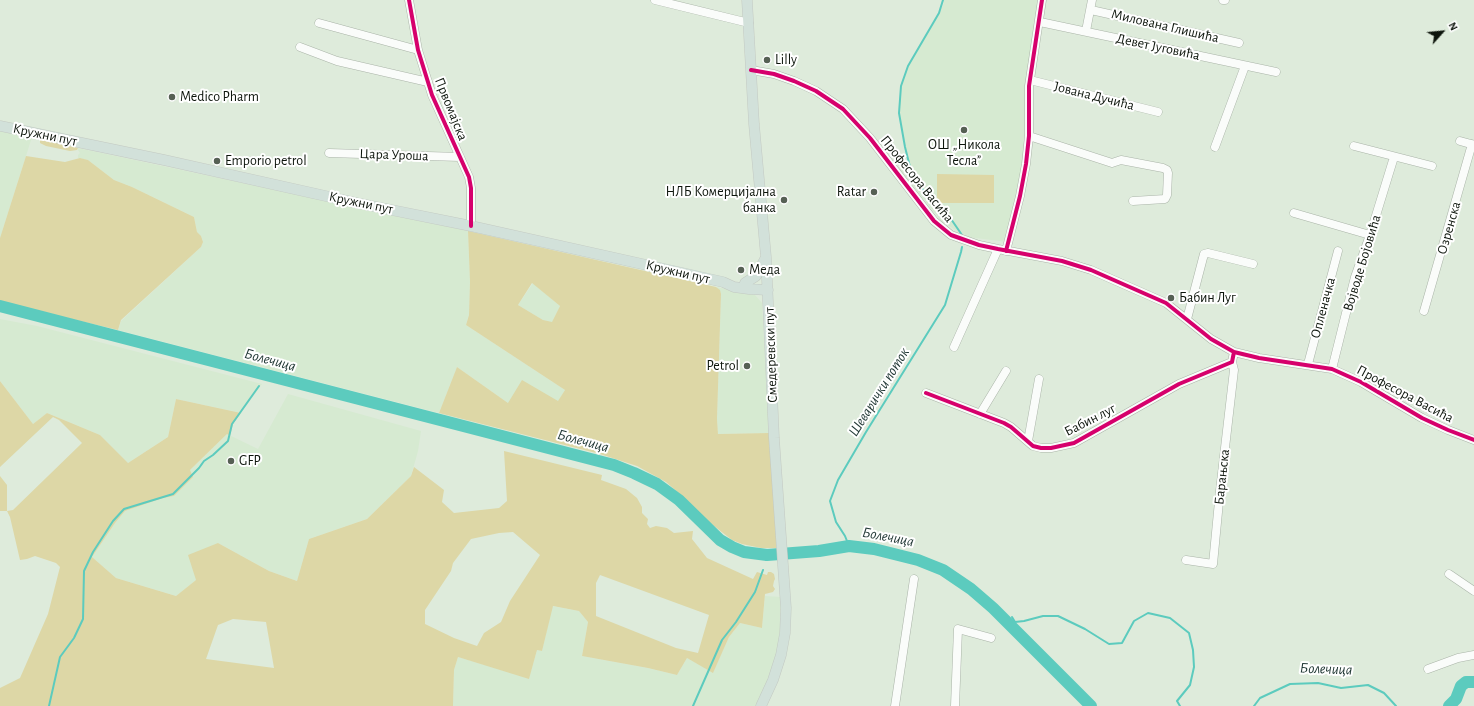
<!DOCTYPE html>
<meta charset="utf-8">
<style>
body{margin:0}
#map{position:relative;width:1474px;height:706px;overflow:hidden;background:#deebdb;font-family:"Alegreya Sans",sans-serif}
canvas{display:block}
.north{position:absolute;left:1422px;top:12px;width:40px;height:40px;-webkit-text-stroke:3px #fff;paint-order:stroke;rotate:63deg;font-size:11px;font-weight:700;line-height:16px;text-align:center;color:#0d150c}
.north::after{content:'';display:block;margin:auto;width:14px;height:18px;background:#0d150c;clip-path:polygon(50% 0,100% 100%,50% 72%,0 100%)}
</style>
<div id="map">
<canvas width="1474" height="706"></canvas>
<div class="north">N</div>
</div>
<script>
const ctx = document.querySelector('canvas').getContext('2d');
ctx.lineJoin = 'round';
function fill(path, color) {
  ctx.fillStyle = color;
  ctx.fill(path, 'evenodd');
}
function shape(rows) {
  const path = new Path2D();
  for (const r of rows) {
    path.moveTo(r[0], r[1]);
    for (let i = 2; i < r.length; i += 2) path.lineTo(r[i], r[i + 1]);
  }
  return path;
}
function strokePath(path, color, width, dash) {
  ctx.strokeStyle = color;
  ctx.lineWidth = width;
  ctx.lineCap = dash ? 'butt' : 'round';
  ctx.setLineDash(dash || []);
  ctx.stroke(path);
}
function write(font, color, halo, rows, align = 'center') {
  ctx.font = font + ' "Alegreya Sans",sans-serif';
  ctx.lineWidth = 4;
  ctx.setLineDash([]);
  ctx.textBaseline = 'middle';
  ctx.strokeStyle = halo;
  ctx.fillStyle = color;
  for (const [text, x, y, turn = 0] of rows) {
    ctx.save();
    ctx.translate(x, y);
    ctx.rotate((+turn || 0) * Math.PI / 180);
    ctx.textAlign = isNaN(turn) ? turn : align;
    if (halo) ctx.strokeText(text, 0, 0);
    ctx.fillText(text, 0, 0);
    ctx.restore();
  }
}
fill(shape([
 [943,0,1042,0,1029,86,1020,196,1007,242,968,237,942,222,898,167,909,167,899,113,901,86,908,66,939,13,944,3],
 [0,131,32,137,0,238],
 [78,148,468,231,470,282,469,315,466,325,565,390,558,402,508,403,457,367,439,413,118,330,121,321,201,247,203,242,201,236,197,232,194,217,132,187,114,180,88,160,78,158,78,155,80,153,78,150],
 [533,283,560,306,552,323,543,320,518,305],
 [716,287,755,295,762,303,769,433,718,434,717,419,721,294],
 [0,319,37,326,262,384,241,413,176,399,168,437,128,463,100,435,47,413,33,424,0,381],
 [288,394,421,431,418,451,411,476,367,519,309,539,297,581,269,571,218,543,196,580,176,596,116,578,92,557,115,523,125,511,163,498,174,496,190,470,227,434,258,449],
 [765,596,781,597,780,632,779,645,770,678,757,706,453,706,454,670,458,657,529,678,537,650,542,651,552,606,579,611,588,622,582,656,648,668,677,675,687,658,713,672,729,637,740,623,762,628]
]), '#d6ead1');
fill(shape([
 [40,139,78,148,77,150,70,151,46,146,40,143],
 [26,156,65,162,80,158,88,160,114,180,132,187,194,217,197,232,201,236,203,242,201,247,121,320,118,330,0,302,0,238],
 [937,174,994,175,994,203,937,203],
 [468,231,716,287,720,290,721,294,717,419,718,434,769,433,777,548,761,548,742,544,732,540,709,522,690,503,666,482,637,466,600,454,439,413,457,367,508,403,522,380,558,401,565,390,466,325,469,315,470,282],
 [532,283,560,306,552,322,543,320,518,305],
 [0,381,33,424,47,413,100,435,128,463,168,437,176,399,241,413,233,424,230,436,227,434,190,470,193,477,174,496,163,498,125,511,115,523,92,557,116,578,176,596,196,580,188,555,218,543,269,571,297,581,309,539,367,519,411,476,414,467,444,490,442,502,454,513,499,508,507,501,504,451,602,475,601,480,626,489,637,498,642,507,642,513,648,519,647,524,650,528,656,526,667,528,674,533,693,531,692,539,707,558,753,579,757,572,767,575,768,572,771,572,774,574,775,579,774,581,773,586,775,589,773,592,765,594,762,628,740,623,729,637,713,673,687,658,677,675,648,668,582,656,588,622,579,611,553,606,542,651,537,650,529,679,458,657,454,670,453,706,0,706,0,688,20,678,48,614,60,567,56,563,35,556,27,559,20,560,10,517,7,511,0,511,0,476,7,485,7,511,13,510,82,443,59,420,53,417,0,467],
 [513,532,540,555,510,601,501,622,484,633,477,646,454,638,425,624,425,610,451,571,453,563,471,539,499,533],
 [600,575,709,615,698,653,676,648,596,616,596,583],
 [233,619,266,622,274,668,206,659,218,625]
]), '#ddd7a6');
strokePath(shape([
 [943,0,939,13,908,66,901,86,899,113,905,147,912,175,938,210,951,219,962,235],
 [849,546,845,536,836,522,830,501,838,480,866,432,945,305,961,252,962,247],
 [766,560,767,555],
 [1012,617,1015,622,1024,621,1043,616,1058,616,1085,629,1109,644,1122,643,1134,621,1148,613,1170,618,1189,633,1193,650,1194,667,1190,685,1177,701,1180,706],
 [49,706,60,657,74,638,83,619,84,571,93,552,113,521,124,509,173,494,199,468,204,461,213,455,228,441,232,424,259,386],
 [693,706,722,640,736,622,755,592,763,570],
 [1254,706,1260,698,1290,684,1318,683,1341,688,1368,685,1384,693,1396,706]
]), '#5ccbbe', 2);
strokePath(shape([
 [0,306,614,465,634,473,657,484,679,500,720,540,732,547,744,552,767,555,819,551,849,546,874,549,918,560,943,570,971,589,993,608,1091,706],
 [1449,706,1456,699,1461,686,1466,682,1474,682]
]), '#5ccbbe', 12);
const minor = shape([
 [409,0,418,50,432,95,469,177,471,188,471,226],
 [655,0,749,23],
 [1223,0,1225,0],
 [1091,10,1239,43],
 [1040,22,1276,72],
 [319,23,418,50],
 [1086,31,1092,0],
 [300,47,337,61,428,82],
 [751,70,774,74,794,81,816,91,843,109,870,138,934,221,951,235,979,245,998,249,1062,261,1091,270,1166,303,1211,339,1234,352,1259,358,1332,369,1361,382,1422,418,1448,430,1474,440],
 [1030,80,1158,112],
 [1029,136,1112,163,1121,160,1163,168,1167,170,1168,173,1167,195,1165,199,1133,201],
 [1460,141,1474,145],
 [1354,146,1432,166],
 [1215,147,1245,66],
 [329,153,460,157],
 [1294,213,1370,235],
 [1006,251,1020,196,1026,164,1029,136,1029,86,1042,0],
 [1424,311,1472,144],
 [1187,319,1204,254,1208,253,1253,264],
 [954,347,998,249],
 [1308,364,1338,251],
 [1332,369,1355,277,1370,235,1394,157],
 [926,393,1004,423,1011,427,1033,446,1041,448,1051,448,1074,443,1179,384,1232,362,1234,352],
 [980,414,1006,371],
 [1028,441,1039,379],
 [1186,560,1213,564,1220,491,1234,370,1232,362],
 [1449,574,1474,591],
 [1428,669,1458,658,1474,655],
 [895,706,914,579],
 [955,706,958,629,991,638]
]);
const major = shape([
 [747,0,754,124,766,257,774,438,786,608,785,633,781,655,773,680,761,706],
 [0,126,164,160,357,203,471,226,723,282,734,287,749,289,768,290],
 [745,283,756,276,765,259]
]);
strokePath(minor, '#aab4a8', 9);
strokePath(major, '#c3c9c2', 11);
strokePath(minor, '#fafcfa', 8);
strokePath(major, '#d2e1da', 10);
strokePath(shape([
 [409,0,418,50,432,95,469,177,471,188,471,226],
 [751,70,774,74,794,81,816,91,843,109,870,138,934,221,951,235,979,245,998,249,1062,261,1091,270,1166,303,1211,339,1234,352,1259,358,1332,369,1361,382,1422,418,1448,430,1474,440],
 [1006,251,1020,196,1026,164,1029,136,1029,86,1042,0],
 [926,393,1004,423,1011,427,1033,446,1041,448,1051,448,1074,443,1179,384,1232,362,1234,352]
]), '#d6006c', 4);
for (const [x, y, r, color] of [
 [767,60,4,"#566054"],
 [172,97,4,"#566054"],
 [964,130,4,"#566054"],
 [217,161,4,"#566054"],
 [874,192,4,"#566054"],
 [784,200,4,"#566054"],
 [741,270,4,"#566054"],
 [1171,298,4,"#566054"],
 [747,366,4,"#566054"],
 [231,461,4,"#566054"]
]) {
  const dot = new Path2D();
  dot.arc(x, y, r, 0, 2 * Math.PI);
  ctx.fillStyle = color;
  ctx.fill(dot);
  strokePath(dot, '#fff', 1.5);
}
write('14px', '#0d150c', '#fff', [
 ["Милована Глишића",1165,26,13],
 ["Девет Југовића",1158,47,12],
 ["Јована Дучића",1094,96,14],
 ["Првомајска",451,109,68],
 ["Кружни пут",45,135,12],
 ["Цара Уроша",394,155,2],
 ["Професора Васића",917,179,51],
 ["Кружни пут",361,203,12],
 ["Озренска",1449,228,-74],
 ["Војводе Бојовића",1362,263,-73],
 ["Кружни пут",678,272,13],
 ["Опленачка",1323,308,-75],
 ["Смедеревски пут",771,355,-92],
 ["Професора Васића",1405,394,28],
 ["Бабин луг",1090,420,-27],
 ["Барањска",1222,477,-84]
]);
write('14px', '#0d150c', '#fff', [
 ["Lilly",775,60],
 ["Medico Pharm",180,97],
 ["ОШ „Никола",964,145,"center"],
 ["Тесла”",964,161,"center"],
 ["Emporio petrol",225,161],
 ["НЛБ Комерцијална",776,192,"right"],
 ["банка",776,208,"right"],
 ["Ratar",866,192,"right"],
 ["Меда",749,270],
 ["Бабин Луг",1179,298],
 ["Petrol",739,366,"right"],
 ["GFP",239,461]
], 'left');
write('italic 15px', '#1f3633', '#fff', [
 ["Болечица",270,360,15],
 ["Шеварички поток",879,392,-58],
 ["Болечица",583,441,15],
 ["Болечица",888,537,11],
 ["Болечица",1326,669,2]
]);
</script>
